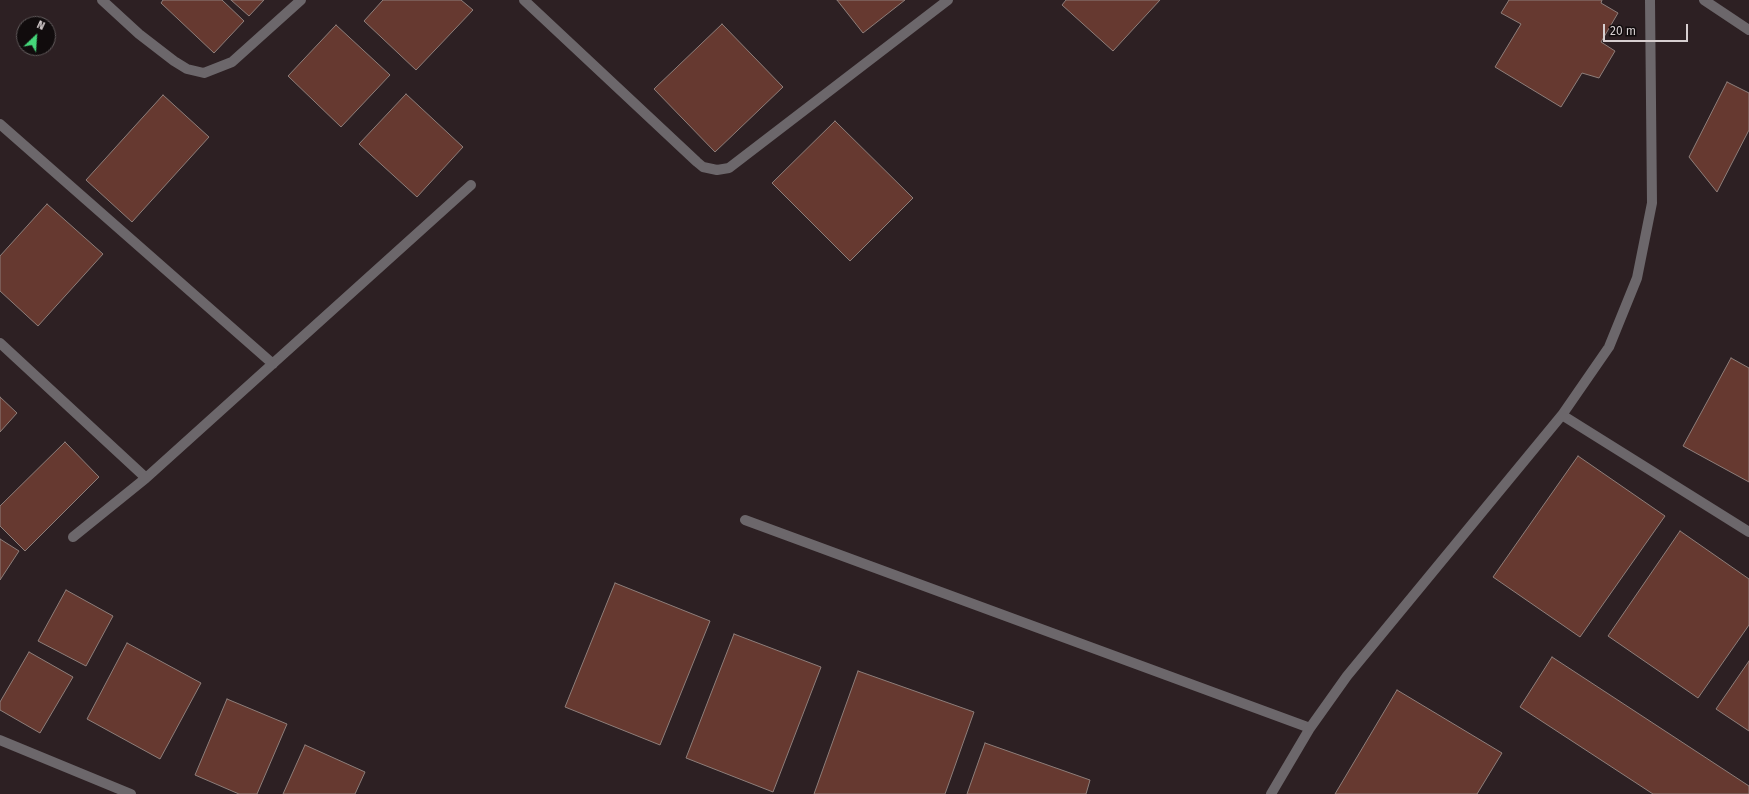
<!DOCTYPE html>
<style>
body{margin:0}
#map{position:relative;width:1749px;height:794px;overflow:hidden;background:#2d2023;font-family:"Fira Sans",sans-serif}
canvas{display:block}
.north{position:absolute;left:16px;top:16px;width:40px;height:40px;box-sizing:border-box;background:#110c0d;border:1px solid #605a5b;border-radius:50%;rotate:25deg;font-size:11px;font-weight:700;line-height:16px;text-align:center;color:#d7cfd0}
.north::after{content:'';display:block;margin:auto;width:14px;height:18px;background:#45d77a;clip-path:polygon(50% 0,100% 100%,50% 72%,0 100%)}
.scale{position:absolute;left:1603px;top:24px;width:85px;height:18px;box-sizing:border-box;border:2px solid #d7cfd0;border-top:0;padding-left:5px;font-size:12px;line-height:14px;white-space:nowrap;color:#d7cfd0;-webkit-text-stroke:3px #110c0d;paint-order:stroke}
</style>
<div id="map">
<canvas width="1749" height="794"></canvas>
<div class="north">N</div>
<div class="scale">20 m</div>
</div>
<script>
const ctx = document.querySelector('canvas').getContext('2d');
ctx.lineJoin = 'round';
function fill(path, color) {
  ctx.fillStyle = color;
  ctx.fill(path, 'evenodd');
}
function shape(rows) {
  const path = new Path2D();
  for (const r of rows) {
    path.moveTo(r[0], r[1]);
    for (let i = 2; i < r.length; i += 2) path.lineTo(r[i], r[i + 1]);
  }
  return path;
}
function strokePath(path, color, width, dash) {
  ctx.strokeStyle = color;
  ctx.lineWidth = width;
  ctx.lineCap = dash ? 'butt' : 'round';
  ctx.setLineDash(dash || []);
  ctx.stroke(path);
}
const building = shape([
 [163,0,222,0,244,21,214,53,161,3,163,0],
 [231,0,264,0,249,16,231,0],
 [383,0,461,0,473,10,416,70,364,21,383,0],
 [837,0,905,0,863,33,837,0],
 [1066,0,1160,0,1113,51,1062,5,1066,0],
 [1509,0,1602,0,1601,3,1618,13,1601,42,1615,51,1599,78,1582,73,1561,107,1495,67,1521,24,1501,13,1509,0],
 [722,24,783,87,715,152,654,89,722,24],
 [336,25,390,75,341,127,288,76,336,25],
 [1727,82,1749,93,1749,130,1717,192,1689,157,1727,82],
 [406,94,463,147,417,197,359,144,406,94],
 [163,95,209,137,132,222,86,180,163,95],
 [835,121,913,198,850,261,772,183,835,121],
 [47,204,103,254,38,326,0,291,0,256,47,204],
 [1731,358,1749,368,1749,482,1683,446,1731,358],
 [0,397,17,413,0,432,0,397],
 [65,442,99,477,25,551,0,526,0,506,65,442],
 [1578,456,1665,516,1580,637,1493,577,1578,456],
 [1680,531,1749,579,1749,625,1698,698,1608,636,1680,531],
 [0,539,19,551,0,580,0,539],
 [615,583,710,621,660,745,565,707,615,583],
 [66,590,113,616,86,666,38,641,66,590],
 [734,634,821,667,773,792,686,758,734,634],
 [127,643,201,683,160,759,87,719,127,643],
 [29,652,73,677,40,733,0,710,0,702,29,652],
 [1552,657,1749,786,1749,794,1653,794,1520,707,1552,657],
 [1749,661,1749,731,1716,709,1749,661],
 [858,671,974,712,945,794,814,794,858,671],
 [1397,690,1502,753,1477,794,1335,794,1397,690],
 [227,699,287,724,257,794,239,794,195,775,227,699],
 [985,743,1090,780,1086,794,967,794,985,743],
 [305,745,365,772,355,794,283,794,305,745]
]);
fill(building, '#663930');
strokePath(building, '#8e7e7a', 1);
strokePath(shape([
 [102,0,139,34,174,61,187,69,204,73,232,62,301,0],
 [524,0,697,162,703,167,717,170,729,168,948,0],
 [1704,0,1749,30],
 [0,124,273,364],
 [0,343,146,478],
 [1562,415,1749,532],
 [745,520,1310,728],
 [73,537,146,478,471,185],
 [0,740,131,794],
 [1271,794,1310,728,1347,676,1562,415,1609,347,1637,278,1652,203,1650,0]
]), '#6c676b', 10);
</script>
